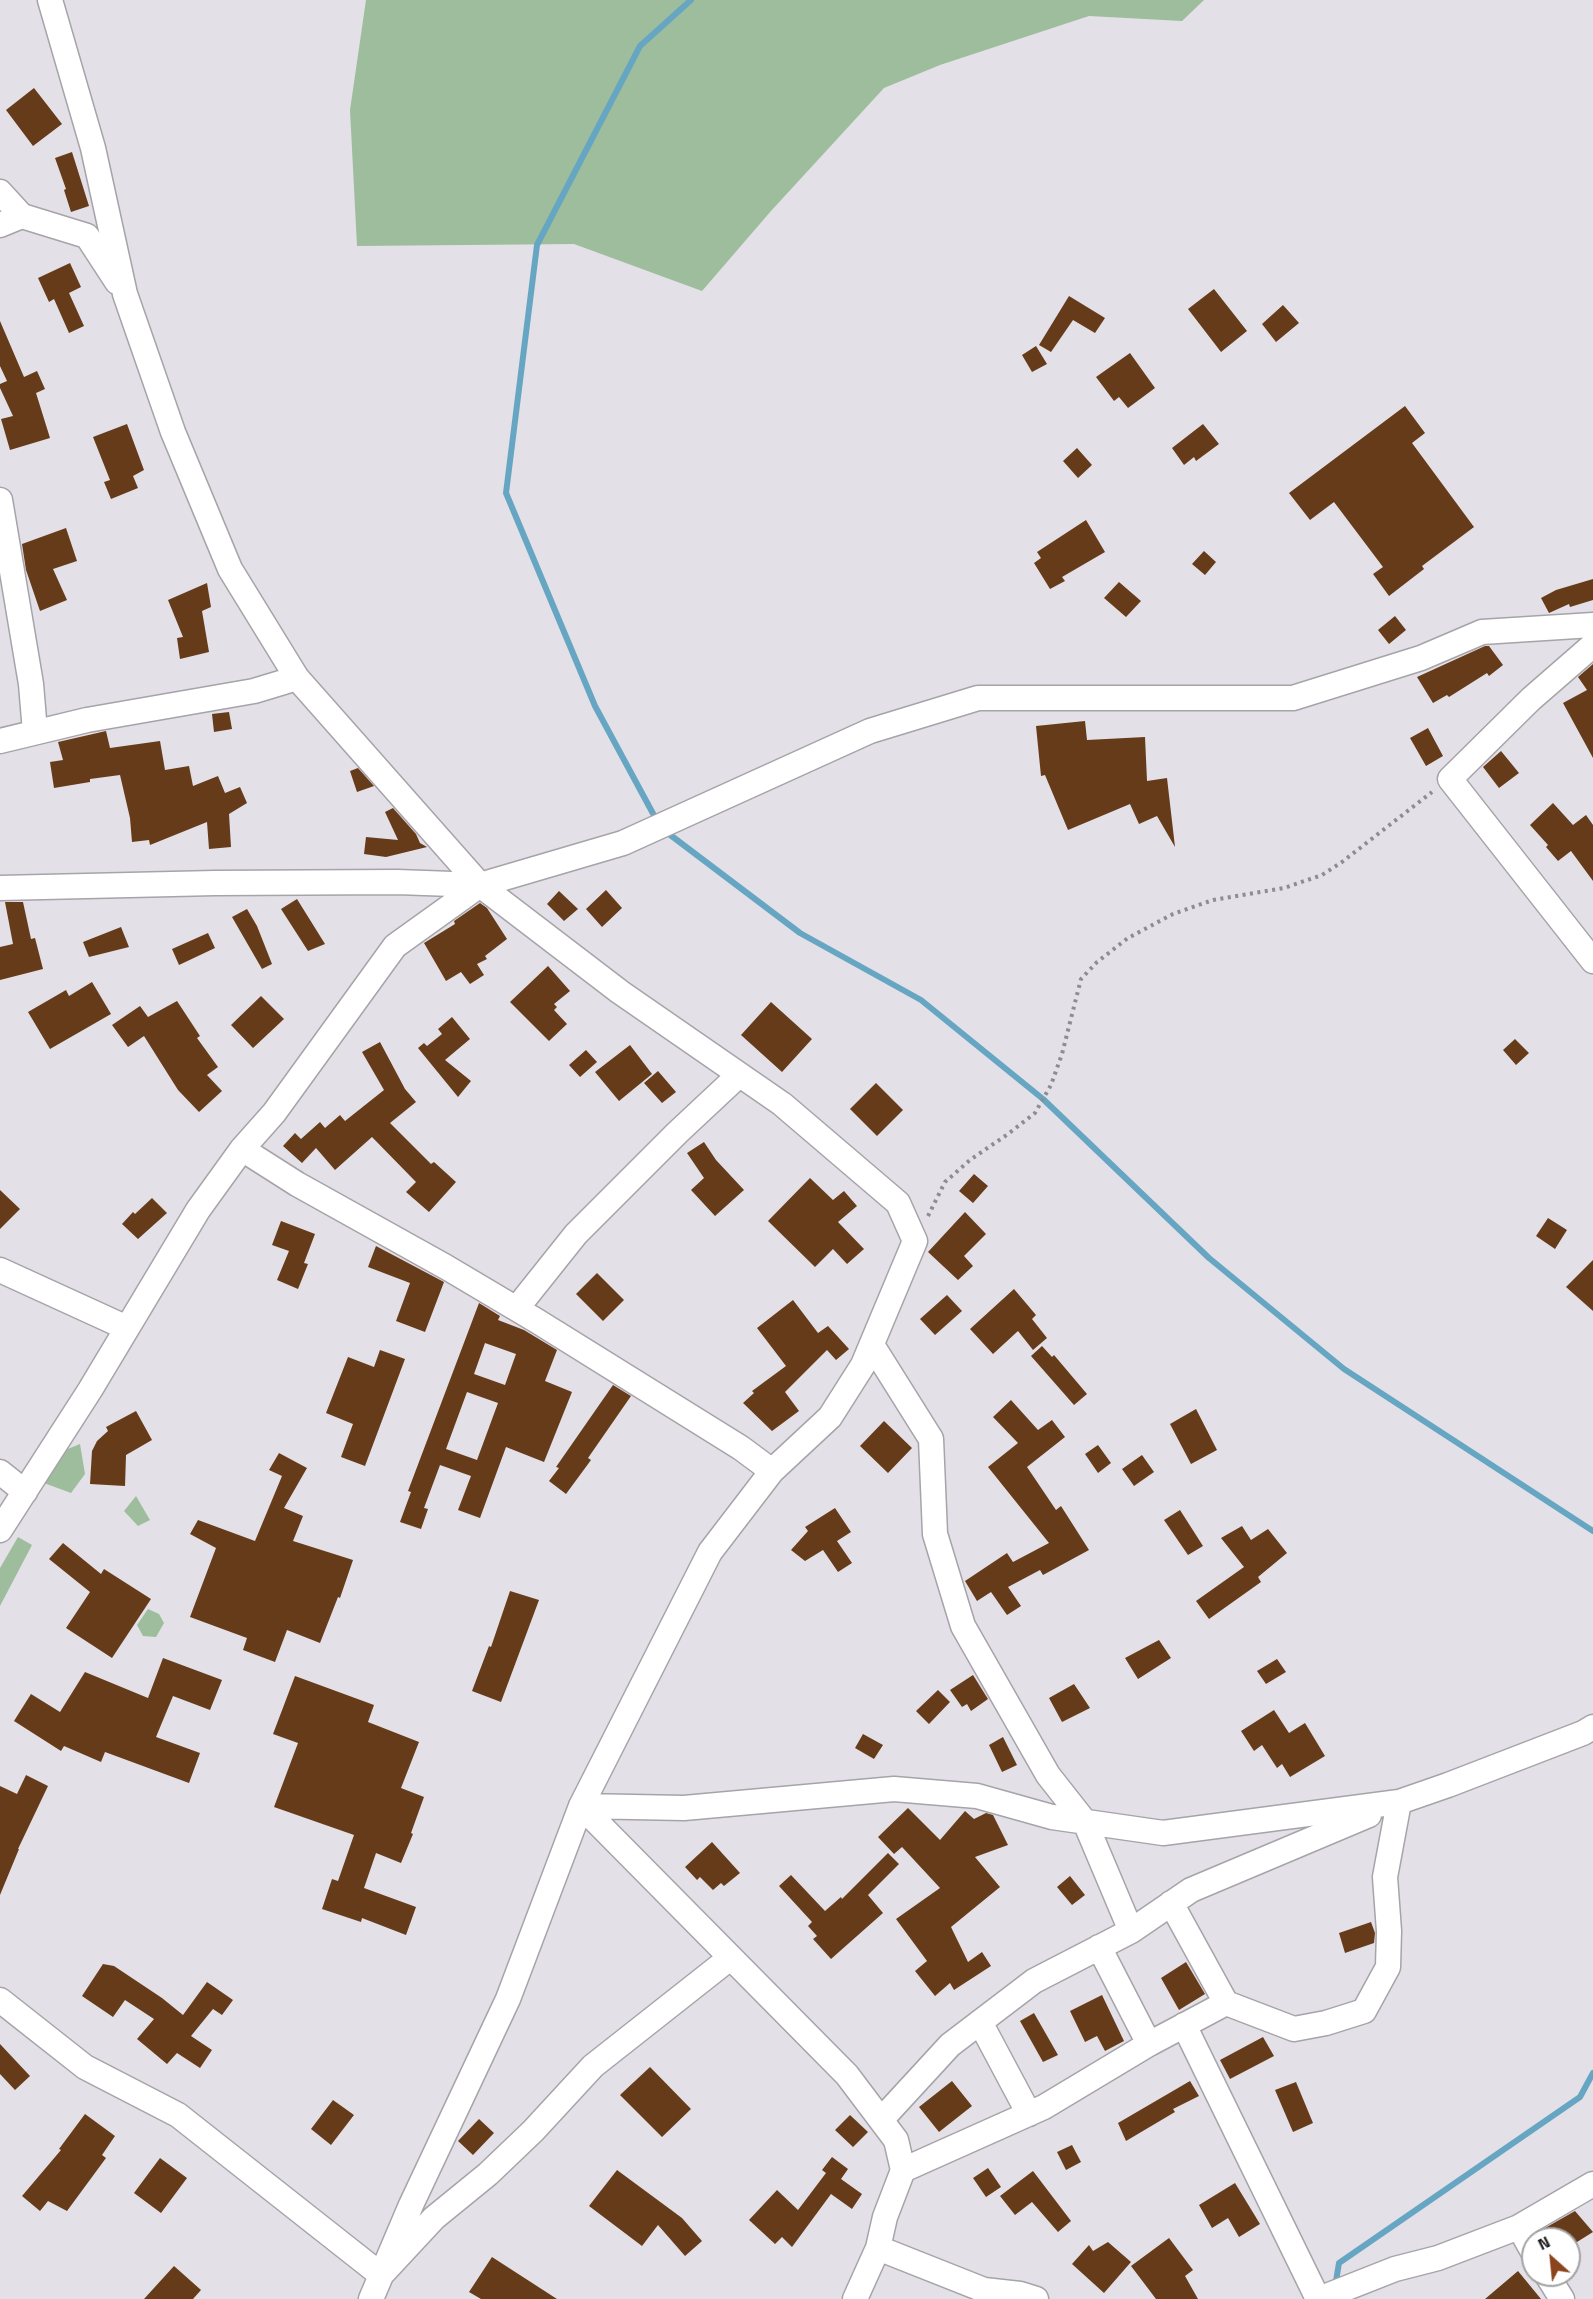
<!DOCTYPE html>
<style>
body{margin:0}
#map{position:relative;width:1593px;height:2299px;overflow:hidden;background:#e3e0e7;font-family:"Titillium Web",sans-serif}
canvas{display:block}
.north{position:absolute;left:1521px;top:2227px;width:60px;height:60px;box-sizing:border-box;background:#fff;border:2px solid #a4a3a4;border-radius:50%;rotate:333deg;font-size:16px;font-weight:700;line-height:24px;text-align:center;color:#1b1a1c}
.north::after{content:'';display:block;margin:auto;width:21px;height:27px;background:#8b451d;clip-path:polygon(50% 0,100% 100%,50% 72%,0 100%)}
</style>
<div id="map">
<canvas width="1593" height="2299"></canvas>
<div class="north">N</div>
</div>
<script>
const ctx = document.querySelector('canvas').getContext('2d');
ctx.lineJoin = 'round';
function fill(path, color) {
  ctx.fillStyle = color;
  ctx.fill(path, 'evenodd');
}
function shape(rows) {
  const path = new Path2D();
  for (const r of rows) {
    path.moveTo(r[0], r[1]);
    for (let i = 2; i < r.length; i += 2) path.lineTo(r[i], r[i + 1]);
  }
  return path;
}
function strokePath(path, color, width, dash) {
  ctx.strokeStyle = color;
  ctx.lineWidth = width;
  ctx.lineCap = dash ? 'butt' : 'round';
  ctx.setLineDash(dash || []);
  ctx.stroke(path);
}
fill(shape([
 [366,0,1204,0,1182,21,1089,16,940,65,884,88,771,211,702,291,574,244,357,246,350,110],
 [80,1444,85,1474,71,1493,44,1483,53,1455],
 [136,1496,150,1520,138,1526,124,1511],
 [18,1537,32,1545,0,1606,0,1568],
 [148,1609,159,1614,164,1623,156,1637,143,1636,137,1625]
]), '#9dbd9c');
strokePath(shape([
 [657,821,595,706,506,493,537,245,640,46,691,0],
 [665,831,800,933,921,1000,1043,1099,1209,1258,1344,1369,1593,1531],
 [1335,2287,1339,2263,1580,2097,1593,2073]
]), '#66a6c2', 6);
fill(shape([
 [34,88,62,124,33,146,6,110],
 [72,152,89,206,71,212,64,190,66,189,55,158],
 [70,263,81,287,69,293,84,326,69,333,54,299,49,302,38,278],
 [1214,289,1247,331,1221,352,1188,309],
 [1069,296,1105,318,1095,333,1073,320,1051,352,1039,345],
 [1283,305,1299,323,1276,342,1262,324],
 [0,321,24,377,37,371,45,389,36,393,50,438,10,450,1,419,13,416,0,388,0,384,7,381,0,366],
 [1036,346,1047,364,1032,372,1022,355],
 [1130,353,1155,388,1128,408,1119,397,1114,401,1096,377],
 [1405,406,1425,433,1412,443,1474,527,1422,566,1424,569,1389,596,1373,574,1383,567,1334,502,1310,520,1289,493],
 [127,424,144,470,133,476,138,488,111,499,104,482,110,480,93,437],
 [1203,424,1219,444,1196,461,1194,457,1184,465,1172,448],
 [1077,448,1092,465,1078,478,1063,461],
 [1086,520,1105,552,1062,577,1065,581,1050,589,1034,563,1041,558,1037,552],
 [66,528,77,561,53,569,67,600,40,611,26,570,22,544],
 [1204,551,1216,562,1205,575,1192,564],
 [1593,579,1593,600,1570,607,1569,604,1549,613,1541,598,1556,590],
 [1119,582,1141,601,1126,617,1104,598],
 [207,583,211,607,202,611,209,652,180,659,177,638,183,637,168,600],
 [1395,616,1406,630,1389,644,1378,630],
 [1485,646,1489,646,1503,665,1489,676,1487,673,1449,697,1447,695,1433,703,1417,677],
 [1593,664,1593,758,1563,703,1587,690,1578,677],
 [229,712,232,729,214,732,212,714],
 [1085,721,1087,740,1145,737,1147,781,1167,778,1175,847,1157,816,1139,824,1130,804,1068,830,1045,775,1041,776,1036,726],
 [1428,728,1443,756,1426,766,1410,738],
 [106,731,110,748,160,741,165,770,189,766,193,786,218,776,225,793,240,787,247,803,229,814,231,847,209,849,207,822,150,845,149,840,132,842,130,818,120,775,90,779,90,782,54,788,50,762,63,760,58,742],
 [1501,751,1519,773,1499,788,1483,767],
 [358,768,374,786,357,792,350,771],
 [1553,803,1573,825,1586,815,1593,825,1593,881,1571,851,1558,861,1546,847,1548,845,1530,825],
 [393,808,416,834,420,843,427,847,386,857,364,854,366,837,398,840,385,812],
 [606,890,622,908,602,927,586,909],
 [559,891,578,909,564,921,547,904],
 [297,899,325,944,308,951,281,909],
 [5,902,23,902,31,939,35,938,43,969,0,980,0,947,13,944],
 [480,903,487,908,507,939,485,956,487,959,477,964,484,975,470,984,461,972,446,981,424,943,455,924,454,921],
 [247,909,257,926,272,964,262,969,232,917],
 [121,927,129,947,89,957,83,942],
 [208,933,215,948,179,965,172,949],
 [548,966,570,991,554,1004,557,1007,554,1010,567,1024,549,1041,510,1002],
 [92,982,111,1014,50,1049,28,1012,66,990,69,996],
 [261,996,284,1019,253,1048,231,1025],
 [177,1001,200,1036,197,1038,218,1067,207,1075,222,1091,199,1112,178,1090,144,1036,128,1047,112,1025,140,1006,148,1017],
 [771,1002,812,1039,782,1072,741,1035],
 [452,1017,470,1039,445,1060,471,1081,458,1097,418,1048,424,1043,427,1046,442,1034,438,1029],
 [1515,1039,1529,1053,1516,1065,1503,1050],
 [380,1042,405,1089,416,1102,390,1123,431,1164,434,1162,456,1182,429,1212,406,1192,416,1182,372,1137,335,1170,316,1148,302,1163,283,1146,295,1133,301,1139,320,1122,325,1128,340,1115,345,1121,384,1090,362,1052],
 [630,1045,652,1074,619,1101,595,1072],
 [586,1050,597,1062,580,1077,569,1065],
 [658,1071,676,1092,662,1103,644,1083],
 [876,1083,903,1110,877,1136,850,1109],
 [704,1142,716,1160,744,1190,715,1216,691,1190,704,1178,687,1153],
 [974,1174,988,1186,973,1203,959,1191],
 [810,1178,833,1200,844,1191,857,1206,838,1222,864,1249,847,1264,833,1249,815,1267,768,1221],
 [0,1190,20,1209,0,1229],
 [152,1198,167,1213,138,1239,122,1224,133,1212,135,1214],
 [965,1212,986,1234,964,1256,973,1266,958,1280,928,1252],
 [1548,1218,1567,1230,1555,1249,1536,1236],
 [281,1221,315,1234,304,1263,308,1264,298,1289,277,1280,289,1251,272,1245],
 [376,1246,444,1282,425,1332,396,1321,410,1283,368,1267],
 [1593,1260,1593,1311,1566,1287],
 [597,1273,624,1300,603,1321,576,1294],
 [1014,1289,1036,1315,1032,1319,1047,1338,1033,1350,1018,1331,993,1354,970,1329],
 [947,1295,962,1311,935,1335,920,1319],
 [793,1300,818,1333,828,1326,849,1349,836,1360,827,1350,785,1392,799,1411,772,1431,743,1403,754,1393,752,1391,786,1366,757,1328],
 [479,1303,500,1316,498,1320,524,1330,557,1350,545,1381,572,1392,544,1462,506,1447,480,1518,458,1510,471,1476,440,1465,424,1508,428,1509,421,1529,400,1522,411,1492,408,1491],
 [485,1343,516,1354,505,1385,474,1374],
 [467,1392,498,1403,477,1460,446,1449],
 [1042,1346,1052,1357,1054,1355,1087,1394,1074,1405,1031,1356],
 [380,1350,405,1359,365,1466,341,1457,353,1424,326,1413,348,1357,374,1367],
 [613,1385,631,1396,588,1458,591,1460,566,1494,549,1481,559,1468,556,1467],
 [1011,1400,1038,1430,1052,1420,1065,1437,1027,1467,1056,1510,1061,1506,1089,1550,1043,1575,1040,1570,1008,1587,1021,1606,1007,1615,991,1592,977,1601,965,1581,1007,1553,1013,1562,1049,1543,988,1467,1018,1443,993,1417],
 [1196,1409,1217,1450,1191,1464,1170,1424],
 [136,1411,152,1440,126,1455,125,1486,90,1484,92,1451,97,1441,108,1431,106,1427],
 [884,1421,912,1448,888,1473,860,1446],
 [1098,1445,1111,1463,1098,1473,1085,1454],
 [279,1453,307,1468,284,1508,303,1516,293,1541,353,1560,340,1598,338,1597,320,1643,287,1630,275,1662,243,1650,247,1638,190,1617,216,1548,190,1534,198,1520,255,1541,282,1476,269,1470],
 [1142,1455,1154,1472,1134,1486,1122,1469],
 [835,1508,851,1532,837,1541,852,1563,838,1572,823,1550,805,1561,791,1550,808,1531,805,1527],
 [1180,1510,1203,1546,1188,1555,1164,1520],
 [1242,1526,1251,1540,1268,1529,1287,1553,1258,1577,1261,1582,1209,1619,1196,1601,1244,1567,1221,1538],
 [63,1543,101,1574,104,1569,151,1599,112,1658,66,1628,90,1592,49,1559],
 [510,1591,539,1600,501,1702,472,1691,489,1646,491,1647],
 [1159,1640,1171,1658,1138,1679,1125,1658],
 [163,1658,222,1680,210,1710,173,1696,156,1737,200,1753,189,1783,105,1752,101,1762,64,1746,61,1751,14,1721,31,1694,60,1712,85,1672,148,1698],
 [1277,1659,1286,1672,1266,1684,1257,1671],
 [973,1675,988,1699,971,1711,967,1704,962,1707,950,1690],
 [295,1676,374,1705,368,1722,419,1742,401,1788,424,1797,411,1833,413,1834,401,1863,376,1853,364,1888,416,1907,406,1935,362,1918,361,1922,322,1909,332,1879,338,1881,354,1835,274,1807,298,1743,273,1734],
 [1074,1684,1090,1708,1062,1722,1049,1698],
 [938,1690,950,1702,929,1724,916,1711],
 [1274,1710,1289,1733,1305,1723,1325,1756,1290,1777,1282,1764,1277,1768,1262,1745,1254,1751,1241,1731],
 [863,1734,883,1745,874,1759,855,1748],
 [1003,1737,1017,1765,1002,1772,989,1745],
 [26,1775,48,1786,18,1849,19,1849,0,1895,0,1786,17,1794],
 [908,1808,940,1840,965,1811,974,1819,986,1813,993,1815,1008,1845,975,1857,1000,1887,951,1927,968,1962,982,1952,991,1966,954,1990,950,1983,935,1996,915,1971,927,1961,896,1919,940,1888,902,1847,894,1854,878,1837],
 [712,1842,740,1873,724,1886,721,1883,713,1890,700,1877,697,1880,685,1867],
 [888,1853,899,1864,868,1895,883,1913,831,1959,813,1939,817,1936,808,1926,812,1922,779,1886,791,1875,825,1911,841,1897,842,1899],
 [1070,1876,1085,1895,1072,1905,1057,1887],
 [1371,1922,1375,1933,1374,1943,1345,1953,1339,1933],
 [1186,1962,1205,1994,1179,2010,1161,1978],
 [103,1964,114,1966,162,1998,183,2015,207,1982,233,2000,222,2015,213,2009,191,2036,212,2050,200,2068,177,2053,167,2064,137,2039,154,2019,125,2000,113,2017,82,1996],
 [1102,1995,1124,2041,1105,2051,1097,2036,1085,2042,1070,2011],
 [1034,2013,1058,2055,1043,2062,1020,2021],
 [1263,2037,1274,2056,1230,2079,1220,2060],
 [0,2044,30,2076,15,2090,0,2074],
 [650,2067,691,2109,662,2137,620,2095],
 [952,2081,972,2106,939,2132,919,2107],
 [1190,2081,1199,2096,1173,2109,1175,2112,1126,2141,1118,2123],
 [1296,2082,1313,2123,1293,2132,1275,2090],
 [333,2100,354,2115,331,2145,311,2129],
 [85,2114,115,2136,102,2155,106,2158,67,2211,48,2201,40,2211,22,2196,61,2150,59,2149],
 [850,2115,868,2132,853,2147,835,2130],
 [479,2119,494,2133,473,2155,458,2141],
 [1072,2145,1081,2162,1066,2170,1057,2152],
 [832,2157,848,2169,841,2179,862,2194,852,2209,831,2194,792,2247,782,2237,775,2244,749,2220,777,2190,798,2210,826,2173,822,2170],
 [160,2158,187,2178,161,2213,134,2193],
 [988,2168,1001,2187,986,2197,973,2178],
 [617,2170,682,2218,702,2241,685,2256,658,2225,642,2246,589,2206],
 [1033,2171,1071,2221,1058,2232,1032,2202,1015,2215,1000,2196],
 [1235,2183,1260,2224,1239,2237,1228,2218,1212,2228,1199,2205],
 [1575,2211,1593,2232,1569,2247,1569,2239,1555,2239,1545,2228],
 [1169,2238,1193,2270,1185,2276,1198,2299,1156,2299,1131,2266],
 [1108,2242,1131,2262,1104,2293,1072,2264,1089,2245,1093,2251],
 [492,2257,557,2299,481,2299,469,2292],
 [174,2266,201,2290,193,2299,144,2299],
 [1518,2271,1541,2299,1485,2299]
]), '#663b19');
const street = shape([
 [50,0,93,148,125,294,173,432,230,569,297,678,480,885,620,992,782,1104,898,1203,915,1241,863,1365,830,1417,772,1471,710,1552,581,1806,508,1999,411,2205,371,2299],
 [0,192,22,216,87,236,117,282],
 [0,225,22,216],
 [0,500,31,684,35,732],
 [1593,645,1531,699,1450,779,1593,961],
 [0,741,87,720,254,691,297,678],
 [0,888,215,883,397,882,480,885,623,843,870,731,978,698,1293,698,1421,658,1482,632,1593,625],
 [242,1149,297,1184,446,1267,537,1321,741,1448,772,1471],
 [0,1270,127,1328],
 [517,1308,576,1234,677,1133,739,1075],
 [872,1345,931,1439,935,1534,963,1626,1048,1775,1085,1822,1131,1931],
 [0,1472,25,1492],
 [0,1530,90,1390,198,1210,242,1149,274,1113,395,946,480,885],
 [581,1806,684,1808,894,1789,977,1796,1052,1817,1163,1833,1399,1802,1448,1785,1583,1733,1593,1727],
 [581,1806,847,2075,896,2140,903,2170,885,2217,878,2248,855,2299],
 [1171,1903,1226,2003,1294,2029,1326,2023,1364,2011,1388,1967,1389,1931,1385,1877,1399,1802],
 [1099,1947,1149,2044],
 [0,2000,85,2067,178,2115,381,2275,434,2218,488,2174,533,2131,593,2066,730,1958],
 [980,2022,1029,2114],
 [1184,2025,1318,2299],
 [881,2120,950,2045,1034,1981,1131,1931,1191,1890,1369,1815],
 [903,2170,1044,2107,1149,2044,1226,2003],
 [1519,2227,1533,2252],
 [878,2248,984,2290,1020,2294,1036,2299],
 [1547,2275,1562,2299],
 [1319,2299,1395,2269,1438,2258,1519,2227,1593,2184]
]);
strokePath(street, '#a6a3a9', 27);
strokePath(shape([
 [928,1216,945,1182,970,1160,1008,1134,1035,1113,1051,1085,1062,1054,1081,979,1097,962,1128,938,1173,914,1213,900,1284,888,1322,875,1342,862,1432,792]
]), '#8e8c91', 4, [3, 4.5]);
strokePath(street, '#fff', 24);
</script>
